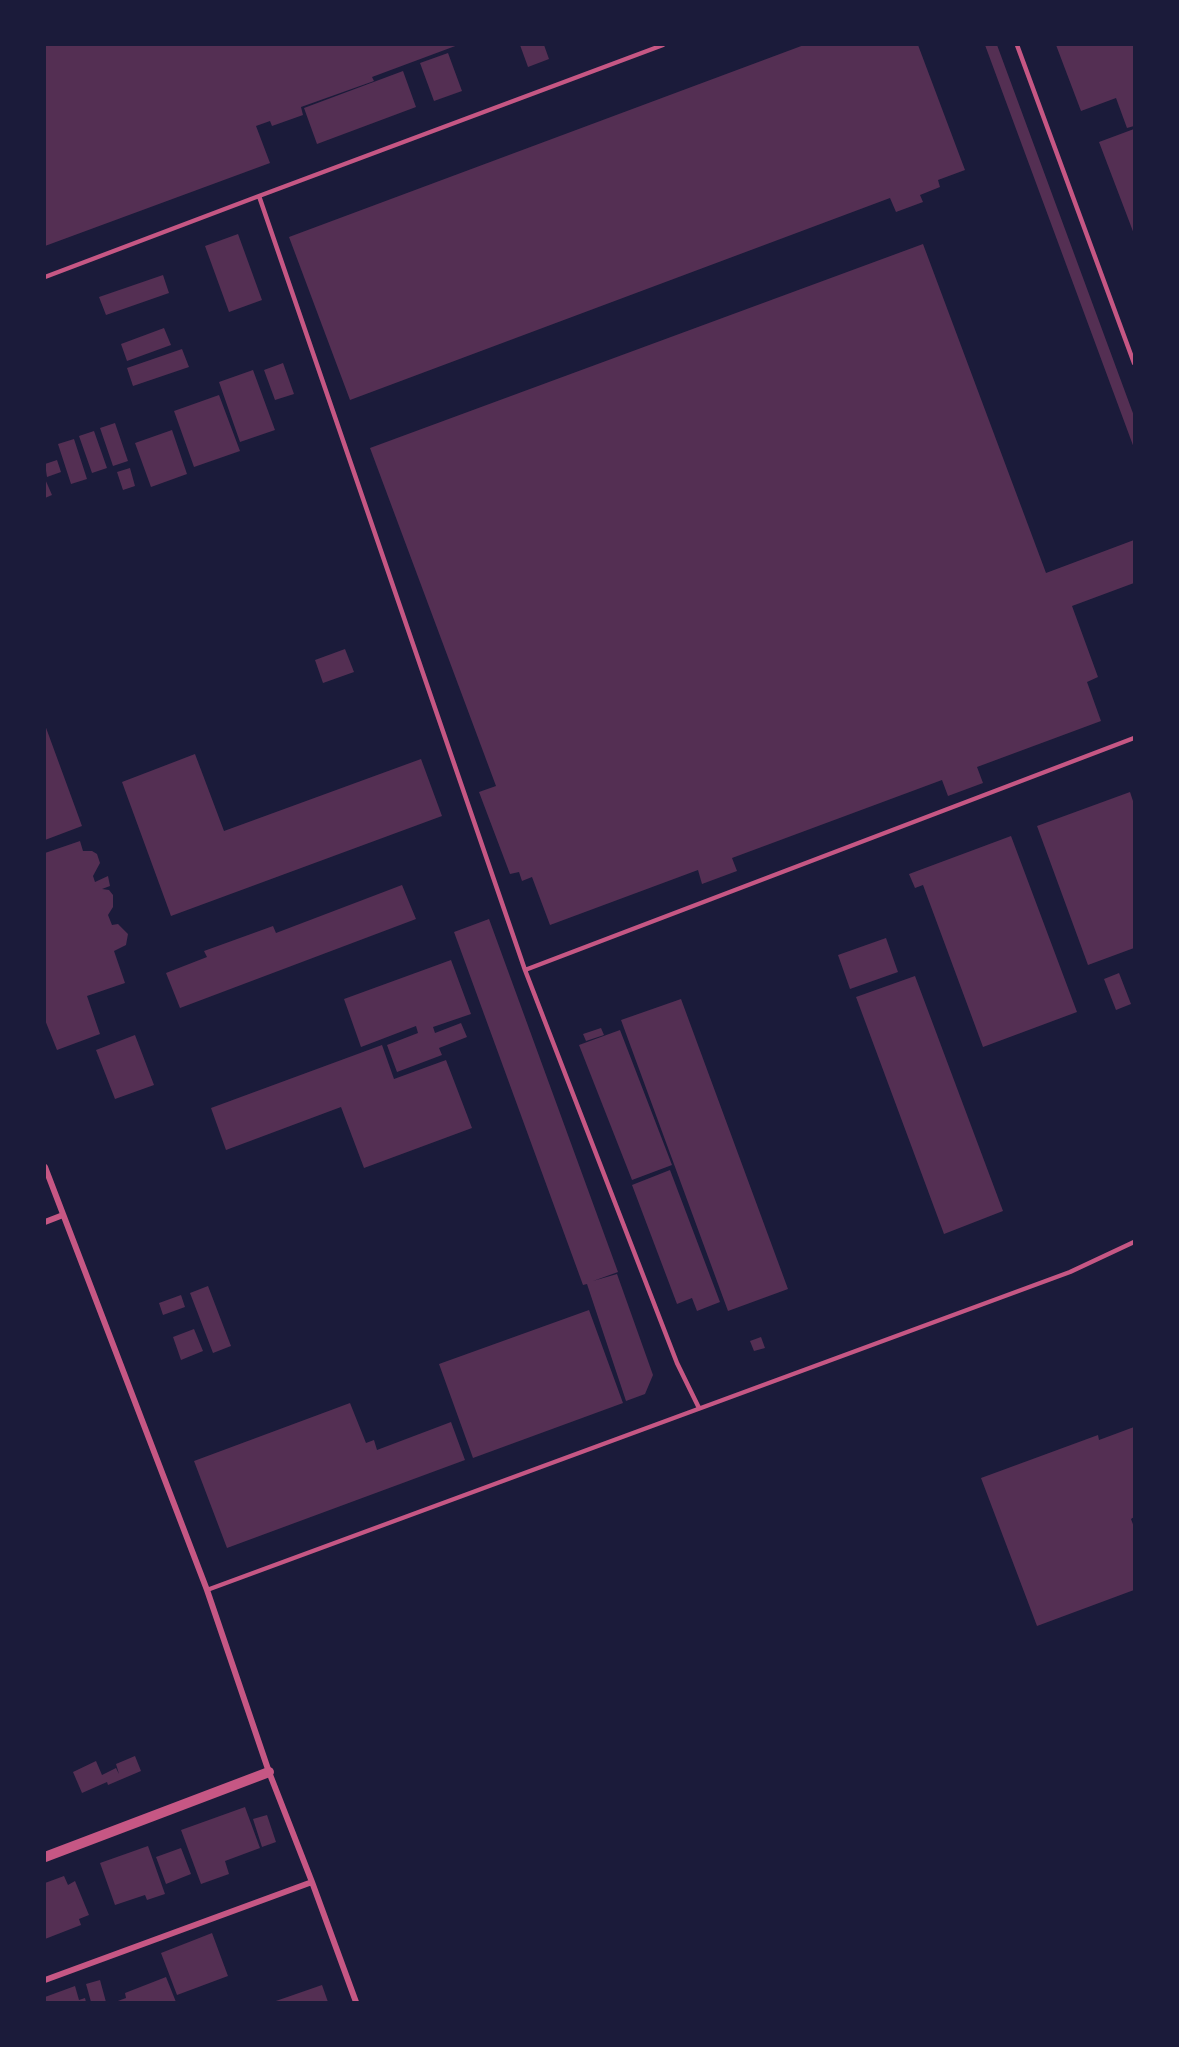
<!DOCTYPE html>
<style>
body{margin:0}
#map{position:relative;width:1179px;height:2047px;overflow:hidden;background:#1b1b3a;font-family:"Playfair Display",serif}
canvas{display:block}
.frame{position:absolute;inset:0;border:46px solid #1b1b3a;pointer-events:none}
</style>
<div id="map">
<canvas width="1179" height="2047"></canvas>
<div class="frame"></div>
</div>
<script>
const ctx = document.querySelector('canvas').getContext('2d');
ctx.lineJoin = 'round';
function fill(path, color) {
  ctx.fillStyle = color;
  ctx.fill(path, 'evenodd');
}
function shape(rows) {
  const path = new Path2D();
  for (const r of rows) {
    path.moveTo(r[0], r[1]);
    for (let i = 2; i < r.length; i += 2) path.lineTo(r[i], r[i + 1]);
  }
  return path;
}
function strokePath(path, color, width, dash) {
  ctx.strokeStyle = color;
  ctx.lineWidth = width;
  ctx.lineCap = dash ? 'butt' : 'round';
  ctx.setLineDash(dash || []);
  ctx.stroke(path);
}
fill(shape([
 [45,45,458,45,372,77,374,81,301,107,303,115,272,126,270,121,256,126,270,163,45,246],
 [520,45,544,45,549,59,528,67],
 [804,45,918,45,965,170,938,180,940,187,920,195,923,202,896,212,890,198,350,400,289,237],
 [985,45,997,45,1134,416,1134,448],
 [1056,45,1134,45,1134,126,1127,128,1116,98,1081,111],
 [448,53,462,91,434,101,420,63],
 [403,71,416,107,317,144,304,108],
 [1134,129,1134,234,1099,142],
 [238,234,262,300,229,312,205,246],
 [923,244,1046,573,1134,540,1134,583,1072,606,1098,677,1087,682,1101,721,977,767,983,783,948,796,942,780,732,858,737,871,702,884,698,870,550,925,532,877,522,881,519,872,510,874,479,792,496,786,370,448],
 [163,275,169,293,106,315,99,297],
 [164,328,171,345,127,361,121,344],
 [182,349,189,367,133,386,127,368],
 [283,363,294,394,275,400,264,370],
 [253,370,275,430,240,442,219,382],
 [219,395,240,451,194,467,174,411],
 [115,423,128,461,113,466,100,428],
 [172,430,187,474,151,487,135,443],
 [94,431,107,468,92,473,79,436],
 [74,439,87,479,71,484,58,444],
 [57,460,61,472,47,477,45,464],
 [130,468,135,486,123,490,117,472],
 [45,479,52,495,45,498],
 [345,649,354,672,323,683,315,660],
 [45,725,82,826,45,840],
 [195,754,224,831,421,759,442,816,171,916,122,782],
 [1130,792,1134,804,1134,948,1088,965,1037,826],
 [1011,836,1077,1012,983,1047,923,885,915,888,909,874],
 [80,841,83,851,92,851,97,854,100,863,93,876,95,882,108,876,110,886,102,889,109,890,113,895,113,907,108,915,112,925,118,924,128,934,126,945,114,951,125,983,87,996,100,1034,57,1050,45,1020,45,853],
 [402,885,416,919,180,1008,166,973,207,957,204,951,273,926,276,933],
 [489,919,618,1272,593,1281,617,1274,653,1375,645,1394,626,1401,587,1284,583,1285,454,932],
 [886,938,898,972,850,989,838,955],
 [451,960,471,1014,433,1027,435,1033,461,1023,467,1037,439,1048,442,1055,397,1072,387,1045,418,1033,416,1026,361,1047,344,999],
 [1119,973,1131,1004,1116,1010,1104,979],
 [915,976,1003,1211,944,1234,856,997],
 [681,999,788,1289,728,1311,621,1020],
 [601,1028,604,1035,586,1041,583,1034],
 [620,1030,672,1165,632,1180,579,1045],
 [135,1035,154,1085,115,1099,96,1050],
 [382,1045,394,1079,446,1060,472,1128,364,1168,341,1107,226,1150,211,1108],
 [670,1170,720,1302,697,1311,692,1298,677,1304,632,1185],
 [208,1286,231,1346,213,1353,190,1293],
 [181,1295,185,1307,163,1315,159,1303],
 [589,1310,623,1403,473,1458,439,1364],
 [194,1329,203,1351,181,1360,173,1337],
 [761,1337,765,1348,754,1351,750,1341],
 [350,1403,366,1443,374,1440,377,1450,451,1422,465,1460,227,1548,194,1461],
 [1134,1427,1134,1517,1131,1519,1134,1527,1134,1590,1037,1626,981,1478,1098,1435,1099,1440],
 [135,1756,141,1771,108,1785,107,1782,82,1793,73,1772,96,1761,102,1775,116,1768,119,1774,116,1764],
 [245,1807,260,1848,225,1861,229,1874,201,1884,181,1830],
 [267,1815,276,1842,262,1847,253,1819],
 [148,1846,165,1894,147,1900,145,1895,115,1905,100,1863],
 [181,1848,191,1874,166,1884,156,1857],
 [64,1876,68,1885,75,1881,89,1915,79,1919,81,1925,45,1939,45,1883],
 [212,1933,228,1976,177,1995,161,1953],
 [166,1977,176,2002,115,2002,126,1998,125,1993],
 [100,1980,106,2002,91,2002,86,1984],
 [322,1985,328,2002,273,2002],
 [75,1986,79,2000,85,1998,86,2002,45,2002,45,1997]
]), '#542f53');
strokePath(shape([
 [663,45,259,196,525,970,677,1363,699,1408],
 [1017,45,1134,363],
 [45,277,259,196],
 [525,970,1134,738],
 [207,1590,1070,1272,1134,1242]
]), '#c65784', 4.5);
strokePath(shape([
 [45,1167,207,1590,269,1772,312,1882,356,2002],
 [45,1222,63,1215],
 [45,1980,312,1882]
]), '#c65784', 6);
strokePath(shape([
 [45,1857,269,1772]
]), '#c65784', 10);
</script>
